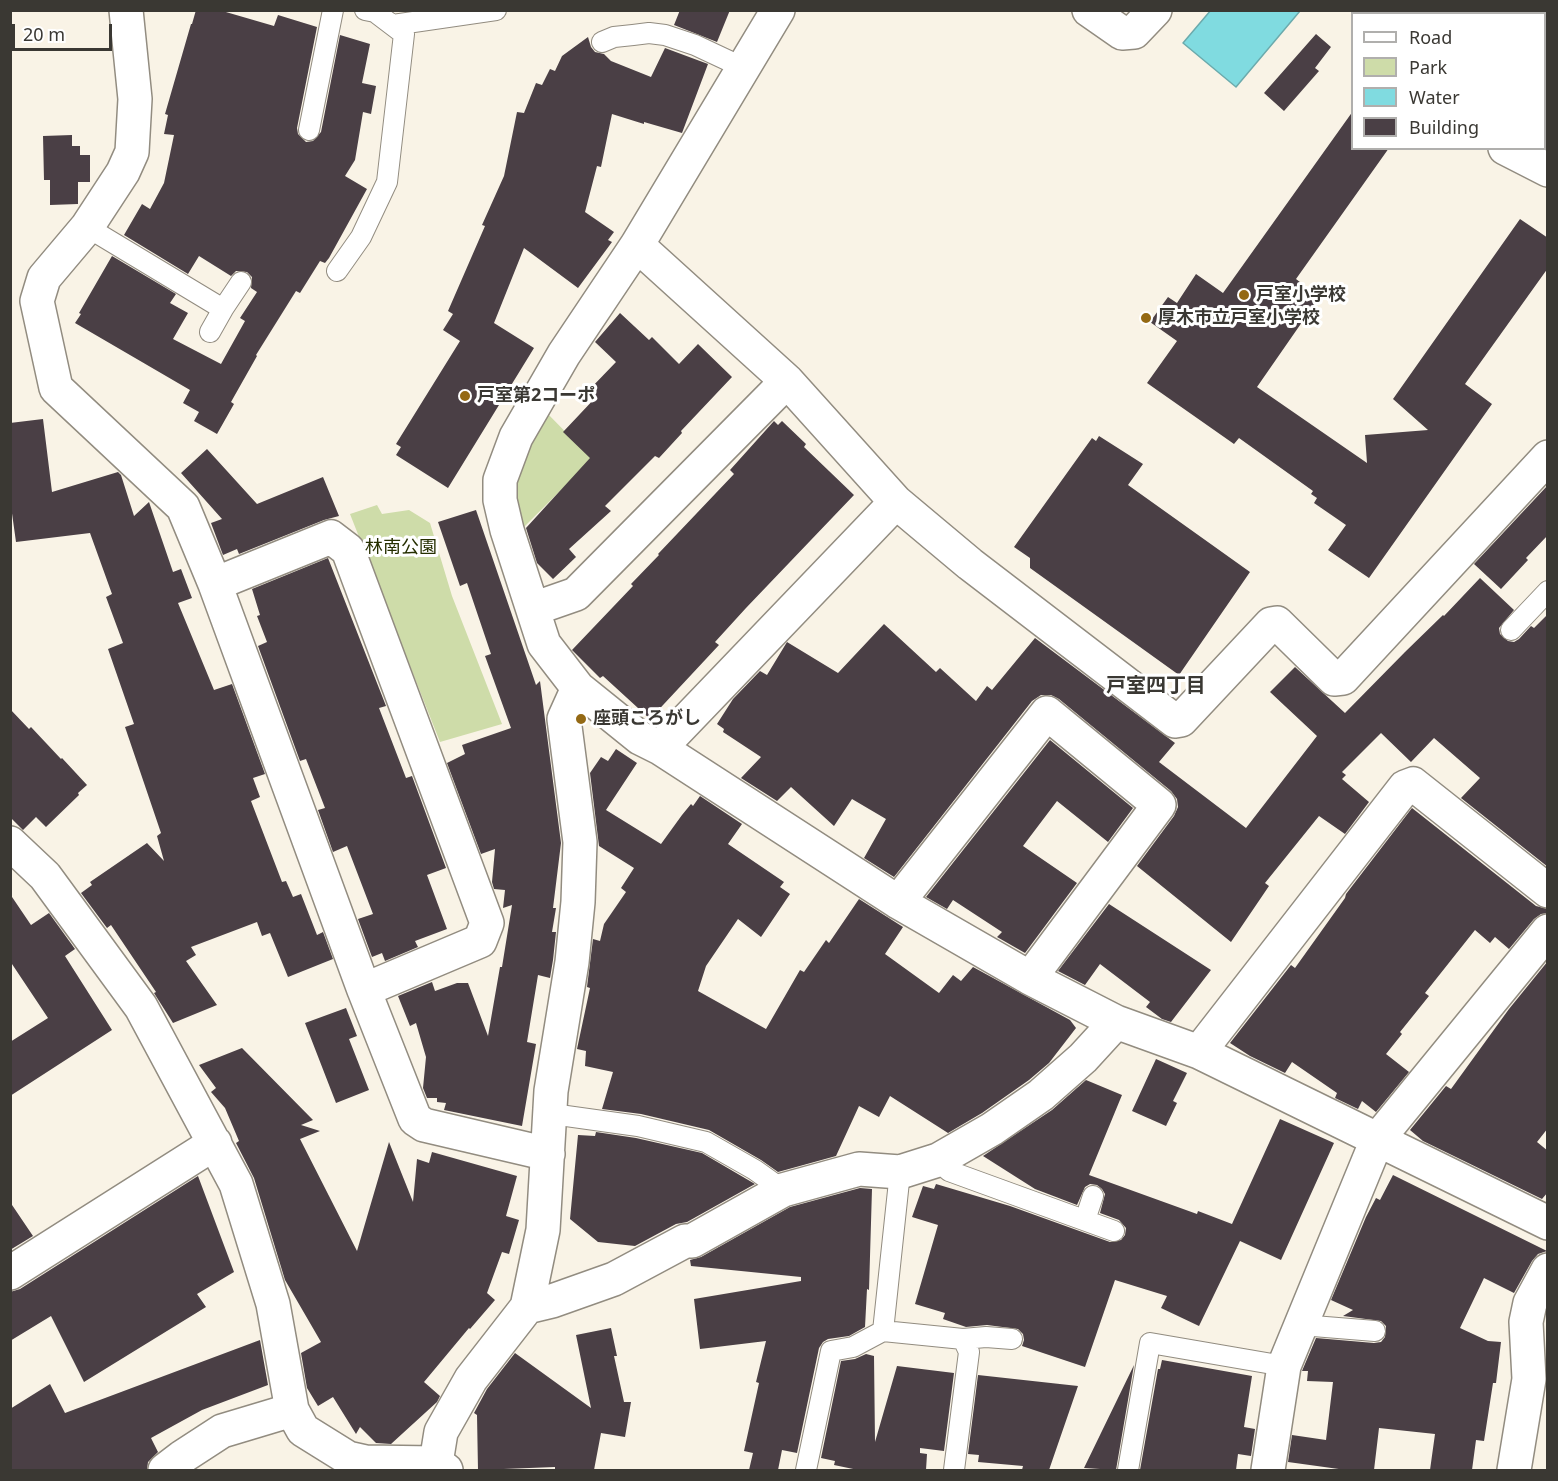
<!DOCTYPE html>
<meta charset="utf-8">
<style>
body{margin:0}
#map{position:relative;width:1558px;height:1481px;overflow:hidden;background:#f9f3e6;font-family:"Noto Sans",sans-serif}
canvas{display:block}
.frame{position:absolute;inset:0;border:12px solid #3a3833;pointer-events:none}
.legend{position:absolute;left:1351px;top:12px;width:195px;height:138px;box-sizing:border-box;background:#fff;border:2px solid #b0afad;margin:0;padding:8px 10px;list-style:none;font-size:18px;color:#3a3833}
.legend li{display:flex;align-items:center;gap:12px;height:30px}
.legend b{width:30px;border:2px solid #b0afad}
.scale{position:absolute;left:12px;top:24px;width:100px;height:27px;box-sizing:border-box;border:3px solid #3a3833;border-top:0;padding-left:8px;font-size:18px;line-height:21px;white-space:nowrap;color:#3a3833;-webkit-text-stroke:4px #fff;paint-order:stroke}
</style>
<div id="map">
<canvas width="1558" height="1481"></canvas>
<div class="frame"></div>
<ul class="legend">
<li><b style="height:8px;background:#fff"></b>Road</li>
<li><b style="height:16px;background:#cedca9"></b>Park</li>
<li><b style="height:16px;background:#80dbe0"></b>Water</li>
<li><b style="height:16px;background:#4a3f45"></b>Building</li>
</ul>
<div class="scale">20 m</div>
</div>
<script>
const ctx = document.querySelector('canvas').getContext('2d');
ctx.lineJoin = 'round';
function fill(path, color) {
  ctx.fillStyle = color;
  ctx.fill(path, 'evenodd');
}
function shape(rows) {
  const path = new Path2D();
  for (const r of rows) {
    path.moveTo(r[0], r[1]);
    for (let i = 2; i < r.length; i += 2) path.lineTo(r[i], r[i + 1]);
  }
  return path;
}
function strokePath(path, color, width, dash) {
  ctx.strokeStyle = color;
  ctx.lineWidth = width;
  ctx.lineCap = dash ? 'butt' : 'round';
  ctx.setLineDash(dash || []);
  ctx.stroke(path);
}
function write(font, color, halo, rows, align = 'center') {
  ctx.font = font + ' "Noto Sans","Noto Sans JP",sans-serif';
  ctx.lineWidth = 6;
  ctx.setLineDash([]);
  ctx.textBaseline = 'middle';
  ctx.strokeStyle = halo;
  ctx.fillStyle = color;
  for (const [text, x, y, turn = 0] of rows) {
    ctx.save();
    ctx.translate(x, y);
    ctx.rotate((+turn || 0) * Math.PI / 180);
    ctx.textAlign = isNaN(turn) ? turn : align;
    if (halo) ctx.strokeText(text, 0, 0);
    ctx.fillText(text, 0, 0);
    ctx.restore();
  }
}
fill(shape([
 [546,412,592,459,522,529,510,485],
 [377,505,382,514,409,510,430,523,452,596,502,724,440,742,350,514]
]), '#cedca9');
const water = shape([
 [1211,10,1300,10,1300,11,1236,87,1183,43,1211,10]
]);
fill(water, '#80dbe0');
strokePath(water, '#6baaac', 1.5);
fill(shape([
 [196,10,219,10,274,26,278,15,317,27,297,128,298,134,306,142,313,141,321,132,340,35,370,44,362,83,376,86,371,114,363,112,355,160,345,176,367,189,329,258,325,263,320,261,300,293,296,291,256,355,257,356,231,402,234,404,217,434,194,421,199,412,183,403,190,390,75,323,81,314,79,313,112,256,176,294,170,303,188,313,173,339,221,364,245,321,240,318,257,292,251,288,252,277,247,272,236,271,231,276,199,256,188,274,124,235,142,204,150,209,164,183,174,135,164,134,168,115,165,114,191,24,192,24],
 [680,10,730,10,717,42,674,25],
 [1316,34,1331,47,1315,68,1319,71,1284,111,1264,93],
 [588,37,591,47,595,52,604,54,611,61,651,77,665,48,708,64,682,133,644,122,644,124,612,114,601,167,597,166,585,212,614,232,608,240,612,242,578,288,524,248,494,323,534,348,448,488,396,455,401,447,396,444,460,341,443,330,453,314,448,311,485,226,482,225,504,176,517,112,524,113,536,83,542,85,550,69,555,71,562,56],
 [1353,111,1353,148,1389,148,1296,279,1305,286,1301,291,1316,302,1257,387,1367,463,1365,435,1428,430,1393,399,1520,219,1548,238,1548,268,1465,384,1492,404,1369,578,1328,550,1346,525,1314,503,1317,498,1311,494,1313,491,1239,438,1234,444,1147,383,1177,341,1150,322,1168,297,1177,303,1196,274,1223,293],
 [72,135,72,146,80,146,80,155,90,155,90,182,78,182,78,204,50,205,50,180,44,180,43,136],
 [620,313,649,340,652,337,679,364,698,344,732,377,681,431,682,433,659,458,655,456,605,506,611,511,569,549,576,557,553,579,537,563,526,528,590,458,563,432,596,397,589,390,616,362,595,342],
 [43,419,52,492,118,472,121,475,134,516,149,502,173,572,181,569,192,598,178,603,214,690,232,684,265,774,253,778,260,797,251,801,282,882,286,881,293,897,301,894,317,935,323,932,333,959,288,977,270,933,262,936,257,922,191,947,196,955,186,961,217,1005,173,1023,154,993,156,992,111,925,107,928,81,893,92,885,90,882,147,843,164,861,157,836,161,833,125,727,134,724,108,649,123,643,106,597,112,594,90,533,16,542,10,499,10,423],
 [774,421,778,425,782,421,806,444,804,447,854,495,746,608,715,642,719,645,650,719,603,676,600,678,572,650,633,586,631,584,659,555,658,554,734,474,730,470],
 [1099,436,1143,464,1128,485,1250,572,1179,675,1030,568,1030,558,1014,547,1092,438,1096,441],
 [207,449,257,504,323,477,339,516,324,520,239,554,237,549,223,555,211,523,222,519,181,473],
 [1548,485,1548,535,1526,558,1528,560,1501,589,1474,564],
 [476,510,536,685,540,681,561,843,553,908,556,908,552,932,556,932,553,960,550,978,538,975,527,1042,536,1044,522,1126,444,1110,446,1103,437,1102,437,1098,427,1098,423,1088,426,1057,416,1023,410,1026,398,996,432,982,435,991,457,983,468,983,488,1036,500,967,502,967,512,905,503,908,505,890,494,889,492,882,495,849,481,854,447,763,465,754,462,745,511,728,485,656,491,654,467,583,460,586,438,522],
 [328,558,386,706,379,708,406,778,412,776,446,868,427,875,447,929,415,941,418,947,385,961,382,953,372,957,358,919,373,914,347,846,333,852,318,810,325,808,306,759,300,761,258,646,267,642,257,616,260,615,252,589],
 [1480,578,1514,610,1499,628,1500,634,1508,641,1514,642,1519,639,1531,626,1534,628,1548,614,1548,867,1461,798,1480,778,1434,738,1411,762,1381,733,1342,772,1346,775,1342,779,1369,802,1345,834,1319,816,1265,883,1269,886,1231,942,1137,866,1174,816,1178,807,1177,799,1171,791,1059,699,1051,695,1041,695,1032,701,894,877,864,858,886,819,852,799,834,826,791,787,777,801,741,778,761,757,723,732,724,729,717,724,733,699,760,671,767,675,787,642,838,673,884,624,936,672,940,668,976,701,987,686,992,690,1035,638,1175,743,1159,762,1246,828,1317,736,1270,692,1295,667,1345,713,1405,652,1443,615,1444,616],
 [10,709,29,729,31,727,61,759,62,758,87,785,78,793,79,795,46,827,36,817,23,830,10,817],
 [1050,740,1133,808,1108,842,1057,801,1023,846,1077,883,1025,953,997,937,1002,932,953,900,947,909,926,897],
 [616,749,637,763,606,810,661,844,682,815,691,804,693,806,700,796,742,824,728,844,784,882,780,887,790,894,761,937,738,919,706,966,698,991,766,1029,800,970,804,972,826,940,829,943,859,899,903,927,885,954,939,993,953,975,961,981,973,967,1070,1020,1076,1028,1049,1063,1029,1080,982,1113,948,1133,890,1096,879,1117,859,1106,836,1156,778,1172,761,1160,709,1130,641,1114,602,1109,613,1072,585,1066,586,1051,577,1049,590,988,587,987,593,939,600,941,604,924,626,892,621,888,634,868,599,846,590,773,601,757,608,761],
 [1412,808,1536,906,1548,909,1548,913,1541,914,1534,919,1509,949,1495,937,1490,943,1475,930,1425,993,1429,996,1400,1032,1402,1034,1386,1054,1409,1072,1376,1112,1362,1101,1358,1109,1335,1098,1337,1093,1292,1062,1285,1073,1250,1056,1230,1043,1291,965,1295,968,1345,898,1346,894],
 [10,894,31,925,49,913,75,949,65,956,112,1030,10,1096,10,1042,48,1018,10,961],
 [1109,904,1211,970,1171,1022,1162,1019,1146,1007,1150,1002,1100,964,1085,985,1058,971],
 [1548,961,1548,1128,1537,1142,1548,1151,1548,1192,1542,1199,1423,1141,1410,1130,1446,1086,1451,1089,1509,1009],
 [346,1008,357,1036,349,1039,369,1090,336,1103,305,1023],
 [242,1048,313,1120,301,1125,320,1131,300,1139,357,1251,389,1142,413,1202,417,1159,429,1163,432,1152,517,1176,506,1216,519,1220,509,1254,502,1252,487,1293,495,1300,470,1329,469,1328,424,1382,440,1396,437,1402,391,1444,376,1443,360,1427,356,1434,333,1397,318,1406,307,1388,301,1353,321,1342,285,1280,254,1178,236,1143,239,1141,225,1108,211,1092,216,1088,199,1065],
 [1156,1059,1187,1073,1173,1101,1177,1103,1166,1126,1132,1111],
 [1086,1080,1122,1095,1089,1175,1197,1214,1198,1211,1232,1224,1280,1119,1334,1143,1281,1260,1240,1241,1199,1326,1161,1308,1167,1296,1115,1280,1085,1367,1022,1346,1024,1340,1023,1334,1018,1329,987,1325,966,1327,943,1319,945,1313,915,1304,938,1225,912,1217,923,1186,934,1189,936,1184,1010,1206,1110,1242,1121,1240,1125,1235,1126,1228,1119,1220,1100,1213,1105,1194,1102,1189,1097,1185,1090,1184,1085,1187,1077,1205,1035,1189,983,1156,1052,1110],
 [596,1132,636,1138,702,1153,755,1184,687,1222,676,1224,635,1246,598,1242,570,1219,578,1135,595,1136],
 [1393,1175,1547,1251,1538,1254,1532,1261,1514,1293,1484,1278,1460,1328,1488,1341,1501,1342,1496,1383,1493,1383,1484,1441,1476,1440,1472,1470,1430,1470,1435,1434,1379,1428,1374,1470,1346,1470,1288,1462,1292,1435,1326,1440,1333,1382,1307,1381,1308,1371,1302,1371,1316,1338,1374,1343,1381,1342,1385,1337,1386,1326,1381,1321,1343,1316,1353,1310,1331,1300,1366,1217,1376,1198,1380,1200],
 [198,1176,234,1272,197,1294,206,1307,84,1382,51,1316,10,1341,10,1292,20,1289],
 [860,1188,872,1189,869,1290,867,1289,865,1327,849,1336,828,1339,823,1342,819,1348,797,1453,782,1450,778,1470,749,1470,753,1453,744,1451,759,1383,756,1382,766,1341,700,1349,694,1299,801,1281,801,1277,691,1266,690,1260,701,1257,790,1207],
 [10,1202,33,1236,10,1250],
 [611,1328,617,1356,614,1356,624,1402,631,1402,625,1437,601,1433,594,1470,555,1470,555,1467,478,1470,477,1415,474,1413,487,1389,515,1353,591,1408,576,1335],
 [260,1340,268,1385,202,1410,151,1438,158,1452,148,1462,147,1470,10,1470,10,1409,50,1384,65,1413],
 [866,1354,874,1356,875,1442,897,1366,954,1373,944,1451,920,1448,920,1453,927,1454,926,1470,858,1470,834,1465,835,1461,821,1458,841,1361,855,1359],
 [1162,1360,1252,1376,1244,1427,1255,1429,1251,1456,1238,1454,1236,1470,1140,1470,1158,1369,1160,1369],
 [1134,1365,1116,1470,1084,1468],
 [978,1375,1078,1386,1049,1470,1022,1470,1023,1466,978,1462,979,1455,968,1454]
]), '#4a3f45');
const service = shape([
 [393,25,496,10],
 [602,42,614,37,633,35,649,33,665,35,695,45,744,68],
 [309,130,333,10],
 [87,227,223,309,241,282],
 [337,271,361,237,387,182,404,34,375,12,365,10],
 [210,332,223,309],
 [1511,630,1548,591],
 [552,1114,638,1126,706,1142,755,1170,783,1190],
 [938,1160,949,1171,1114,1231],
 [1085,1220,1093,1196],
 [1301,1325,1375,1331],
 [883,1331,900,1172],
 [963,1339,986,1337,1012,1339],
 [806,1470,831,1351,853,1347,883,1331,963,1339,969,1352,954,1470],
 [1128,1470,1150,1343,1284,1366]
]);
const minor = shape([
 [126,10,135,99,132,152,123,172,87,227,44,278,37,301,56,388,183,507,215,584,364,990,415,1119,424,1125,548,1154],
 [778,10,637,245,564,354,516,437,500,480,500,500,507,530,544,644,578,688,640,738,660,748,898,902,1030,978,1116,1022,1199,1052,1548,1223],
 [1089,10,1122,33,1134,32,1155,10],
 [1371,10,1371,14],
 [1505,148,1548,170],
 [637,245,787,381,896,502,970,564,1175,721,1181,720,1271,624,1277,623,1334,679,1343,678,1548,457],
 [215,584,331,537,348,550,487,923,480,941,364,990],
 [533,609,576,594,787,381],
 [660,748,896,502],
 [10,843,45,876,141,1007,236,1184,273,1304,292,1410],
 [898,902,1047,713,1159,805,1030,978],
 [1199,1052,1405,787,1413,784,1548,891],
 [10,1273,215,1143],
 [527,1307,552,1301,614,1279,685,1241,692,1241,783,1190,859,1169,900,1172,938,1160,992,1129,1041,1095,1083,1058,1116,1022],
 [165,1470,182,1457,222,1431,292,1410,303,1430,348,1458,366,1462,436,1463,446,1470],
 [432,1470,436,1463,441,1432,471,1379,527,1307,543,1230,551,1091,572,962,578,902,580,842,564,719,578,688],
 [1268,1470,1284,1366,1377,1140,1548,931],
 [1514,1470,1529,1379,1526,1322,1530,1303,1548,1270]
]);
strokePath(service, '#928c80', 22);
strokePath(minor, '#928c80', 36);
strokePath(shape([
 [1531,10,1533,14],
 [1544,28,1548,32],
 [1544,47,1548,45]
]), '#b7b2a8', 4, [6, 3]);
strokePath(service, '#fff', 20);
strokePath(minor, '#fff', 33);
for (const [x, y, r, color] of [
 [1244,295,6,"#946914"],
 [1146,318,6,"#946914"],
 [465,396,6,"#946914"],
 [581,719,6,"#946914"]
]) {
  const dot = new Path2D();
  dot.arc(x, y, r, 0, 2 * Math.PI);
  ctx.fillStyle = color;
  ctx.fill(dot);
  strokePath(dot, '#fff', 2);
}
write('bold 18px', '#3a3833', '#fff', [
 ["戸室小学校",1256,295],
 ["厚木市立戸室小学校",1158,318],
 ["戸室第2コーポ",477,396],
 ["座頭ころがし",593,719]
], 'left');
write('18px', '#262f00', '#fff', [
 ["林南公園",401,548]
]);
write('bold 20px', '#3a3833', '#fff', [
 ["戸室四丁目",1156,686]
]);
</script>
